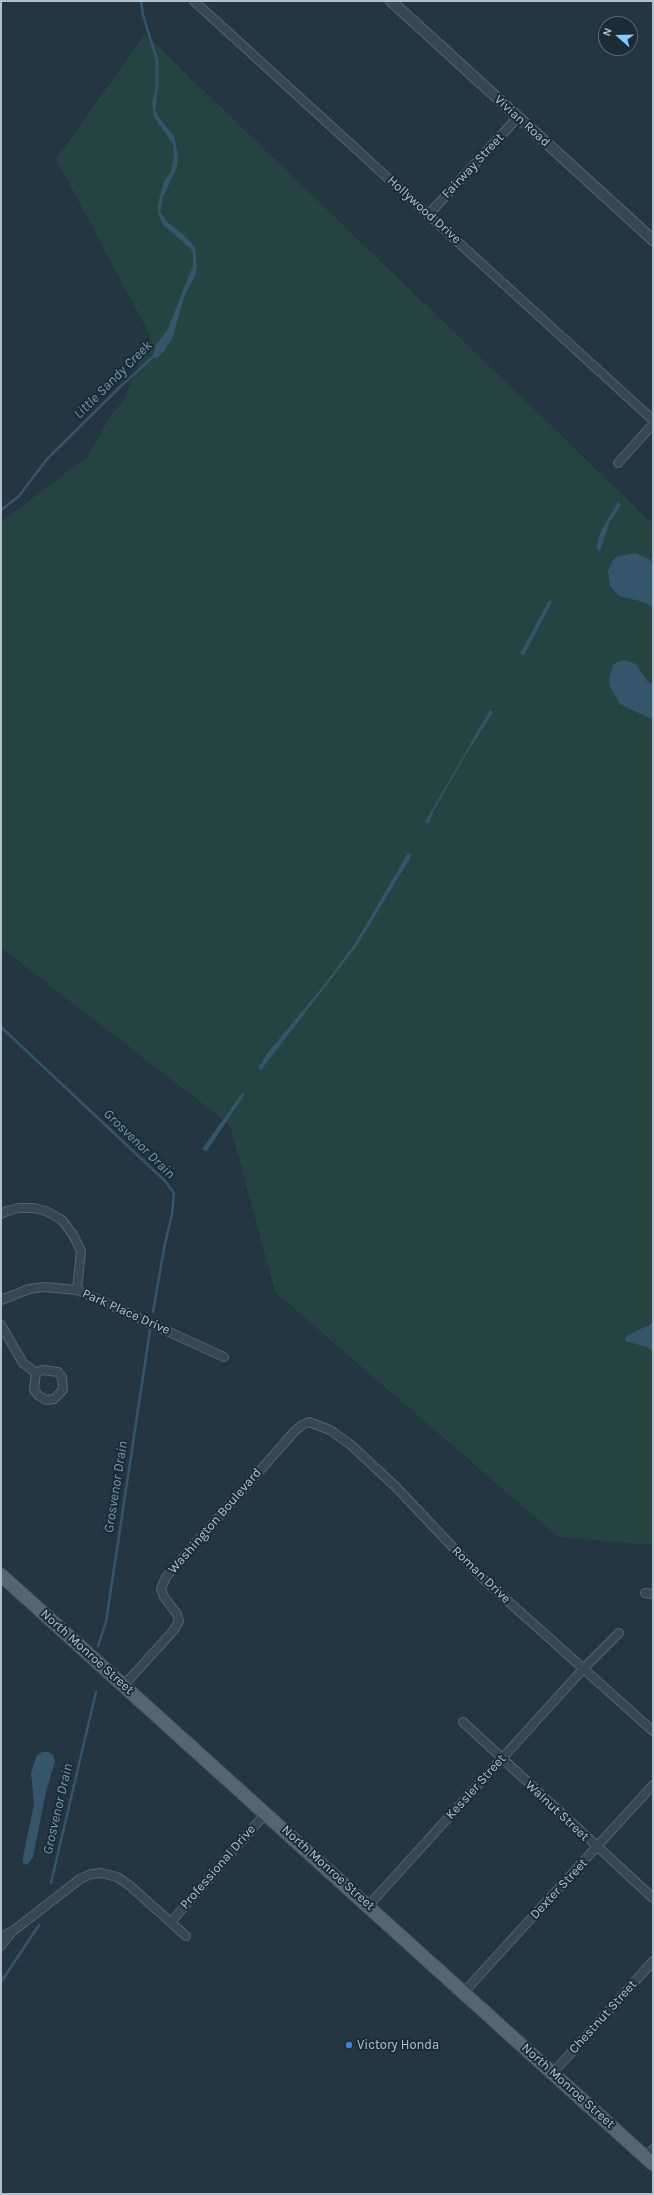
<!DOCTYPE html>
<style>
body{margin:0}
#map{position:relative;width:654px;height:2195px;overflow:hidden;background:#233642;font-family:Karla,sans-serif}
canvas{display:block}
.frame{position:absolute;inset:0;border:2px solid #b4c1cc;pointer-events:none}
.north{position:absolute;left:598px;top:16px;width:40px;height:40px;box-sizing:border-box;background:#1c2c36;border:1px solid #596872;border-radius:50%;rotate:290deg;font-size:11px;font-weight:700;line-height:16px;text-align:center;color:#b4c1cc}
.north::after{content:'';display:block;margin:auto;width:14px;height:18px;background:#86cbff;clip-path:polygon(50% 0,100% 100%,50% 72%,0 100%)}
</style>
<div id="map">
<canvas width="654" height="2195"></canvas>
<div class="frame"></div>
<div class="north">N</div>
</div>
<script>
const ctx = document.querySelector('canvas').getContext('2d');
ctx.lineJoin = 'round';
function fill(path, color) {
  ctx.fillStyle = color;
  ctx.fill(path, 'evenodd');
}
function shape(rows) {
  const path = new Path2D();
  for (const r of rows) {
    path.moveTo(r[0], r[1]);
    for (let i = 2; i < r.length; i += 2) path.lineTo(r[i], r[i + 1]);
  }
  return path;
}
function strokePath(path, color, width, dash) {
  ctx.strokeStyle = color;
  ctx.lineWidth = width;
  ctx.lineCap = dash ? 'butt' : 'round';
  ctx.setLineDash(dash || []);
  ctx.stroke(path);
}
function write(font, color, halo, rows, align = 'center') {
  ctx.font = font + ' Karla,sans-serif';
  ctx.lineWidth = 4;
  ctx.setLineDash([]);
  ctx.textBaseline = 'middle';
  ctx.strokeStyle = halo;
  ctx.fillStyle = color;
  for (const [text, x, y, turn = 0] of rows) {
    ctx.save();
    ctx.translate(x, y);
    ctx.rotate((+turn || 0) * Math.PI / 180);
    ctx.textAlign = isNaN(turn) ? turn : align;
    if (halo) ctx.strokeText(text, 0, 0);
    ctx.fillText(text, 0, 0);
    ctx.restore();
  }
}
fill(shape([
 [145,34,653,524,653,1545,558,1537,275,1292,230,1125,1,948,1,522,89,455,109,418,124,399,150,335,56,159]
]), '#254341');
fill(shape([
 [154,95,157,99,155,109,159,118,174,136,178,155,177,167,163,197,160,212,168,223,183,234,195,247,197,266,196,274,184,297,173,337,164,351,156,359,153,355,156,344,167,331,193,265,193,255,191,249,163,225,158,213,158,204,164,181,171,172,174,156,173,144,154,117,152,102],
 [618,502,621,505,610,521,600,551,596,548,601,531],
 [635,553,649,559,653,564,653,608,644,602,619,596,610,586,608,571,613,560,619,556],
 [549,600,552,602,524,655,520,654],
 [626,660,636,664,648,682,653,685,653,720,620,704,610,687,609,679,613,665,619,661],
 [490,710,493,712,465,756,433,812,429,823,425,822],
 [408,853,412,855,358,944,261,1070,258,1068,269,1051,321,989,354,945],
 [242,1093,245,1094,206,1152,202,1149],
 [653,1323,653,1352,647,1347,625,1341,626,1336],
 [42,1752,49,1752,53,1755,55,1761,46,1792,33,1857,27,1865,23,1863,23,1857,34,1804,31,1773,37,1755]
]), '#35556a');
strokePath(shape([
 [141,1,143,15,157,60,157,89,154,100],
 [1,510,19,496,47,459,123,384,155,355],
 [1,1027,165,1181,174,1193,172,1214,164,1248,153,1312],
 [98,1646,106,1622,150,1330],
 [51,1883,96,1692],
 [1,1982,39,1925]
]), '#35556a', 2.5);
const minor = shape([
 [194,1,653,420],
 [429,214,518,117],
 [618,463,653,424],
 [1,1214,7,1211,19,1208,33,1208,46,1211,62,1220,73,1235,81,1251,77,1290],
 [1,1300,29,1289,45,1287,77,1290,224,1357],
 [1,1325,23,1363,36,1373],
 [42,1370,58,1372,62,1377,63,1390,54,1399,46,1400,39,1396,34,1390,36,1373,42,1370],
 [645,1593,653,1594],
 [124,1685,174,1630,179,1621,177,1614,164,1597,161,1589,166,1577,294,1432,302,1425,309,1422,330,1430,351,1445,397,1488,481,1577,653,1731],
 [463,1722,653,1898],
 [369,1905,584,1668,619,1633],
 [171,1922,266,1813],
 [1,1937,13,1931,80,1879,91,1874,101,1873,117,1877,129,1885,186,1936],
 [1,1946,11,1933],
 [464,1992,653,1785],
 [553,2073,653,1961],
 [646,2157,653,2149]
]);
const tertiary = shape([
 [391,1,653,240]
]);
const primary = shape([
 [1,1575,653,2164]
]);
strokePath(minor, '#55646f', 10);
strokePath(tertiary, '#55646f', 12);
strokePath(primary, '#44535d', 15);
strokePath(minor, '#384751', 8);
strokePath(tertiary, '#384751', 10);
strokePath(primary, '#556671', 13);
for (const [x, y, r, color] of [
 [349,2045,4,"#3f7fe0"]
]) {
  const dot = new Path2D();
  dot.arc(x, y, r, 0, 2 * Math.PI);
  ctx.fillStyle = color;
  ctx.fill(dot);
  strokePath(dot, '#1c2c36', 1.5);
}
write('13px', '#b4c1cc', '#1c2c36', [
 ["Vivian Road",522,121,42],
 ["Fairway Street",473,166,-47],
 ["Hollywood Drive",424,210,42],
 ["Park Place Drive",126,1312,24],
 ["Washington Boulevard",215,1521,-49],
 ["Roman Drive",481,1575,44],
 ["North Monroe Street",87,1652,42],
 ["Kessler Street",476,1787,-48],
 ["Walnut Street",557,1811,43],
 ["Professional Drive",218,1867,-49],
 ["North Monroe Street",328,1868,42],
 ["Dexter Street",559,1889,-47],
 ["Chestnut Street",603,2017,-48],
 ["North Monroe Street",568,2086,42]
]);
write('13px', '#b4c1cc', '#1c2c36', [
 ["Victory Honda",357,2045]
], 'left');
write('italic 14px', '#7198b1', '#1c2c36', [
 ["Little Sandy Creek",113,380,-45],
 ["Grosvenor Drain",139,1144,44],
 ["Grosvenor Drain",116,1487,-81],
 ["Grosvenor Drain",58,1809,-77]
]);
</script>
